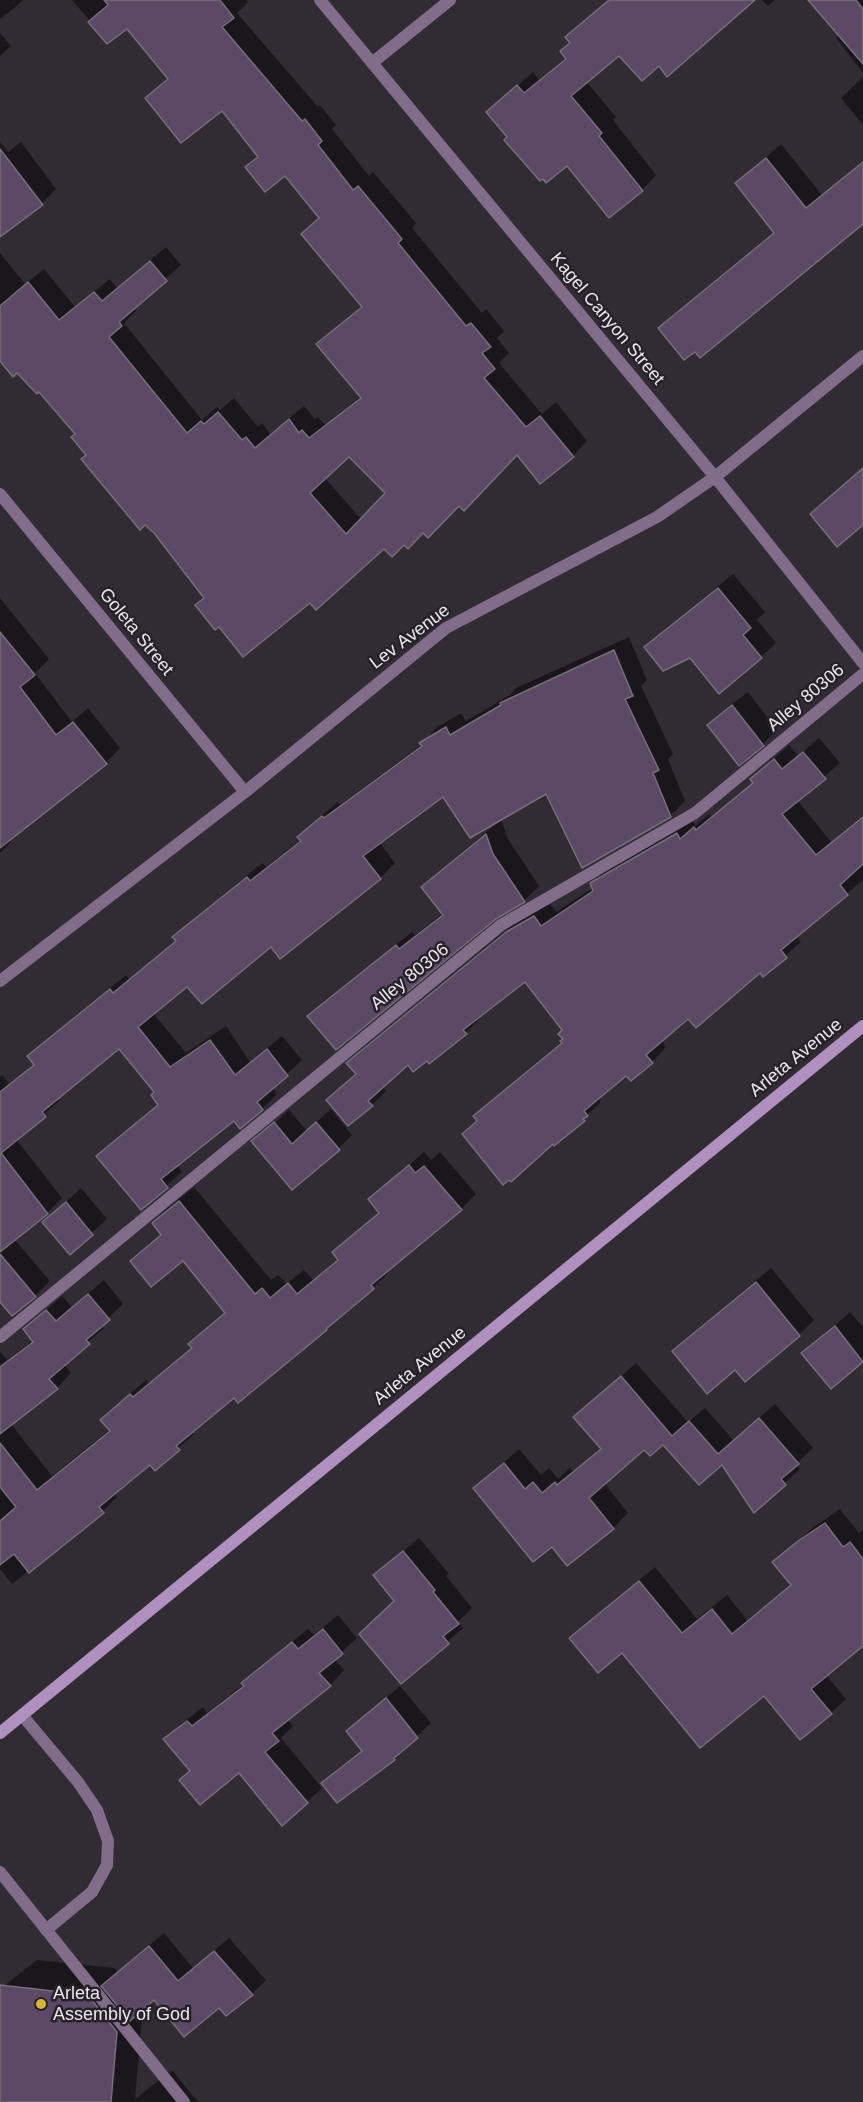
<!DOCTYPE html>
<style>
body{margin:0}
canvas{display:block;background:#312b34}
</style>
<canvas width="863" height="2102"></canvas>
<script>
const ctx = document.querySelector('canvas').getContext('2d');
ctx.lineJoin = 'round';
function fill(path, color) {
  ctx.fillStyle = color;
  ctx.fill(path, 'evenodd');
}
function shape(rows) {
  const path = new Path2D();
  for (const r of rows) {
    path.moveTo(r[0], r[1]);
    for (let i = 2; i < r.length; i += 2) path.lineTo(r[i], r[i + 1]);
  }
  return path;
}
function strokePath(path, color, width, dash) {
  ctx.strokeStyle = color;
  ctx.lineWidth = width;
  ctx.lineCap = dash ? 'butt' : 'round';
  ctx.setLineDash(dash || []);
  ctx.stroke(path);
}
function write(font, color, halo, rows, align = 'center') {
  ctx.font = font + ' Helvetica,sans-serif';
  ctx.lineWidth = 5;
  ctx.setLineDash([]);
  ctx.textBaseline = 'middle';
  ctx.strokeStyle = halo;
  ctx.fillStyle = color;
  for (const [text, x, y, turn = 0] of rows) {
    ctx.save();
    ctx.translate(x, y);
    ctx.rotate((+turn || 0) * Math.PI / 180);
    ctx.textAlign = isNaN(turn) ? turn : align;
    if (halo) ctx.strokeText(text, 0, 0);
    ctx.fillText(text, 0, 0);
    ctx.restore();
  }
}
fill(shape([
 [0,0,24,0,0,19],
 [72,0,246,0,248,2,237,13,318,107,320,105,336,125,332,129,369,176,373,172,416,223,412,228,482,313,486,309,504,331,497,338,509,353,499,363,542,414,556,402,587,441,573,456,517,453,424,531,404,543,384,547,310,601,205,597,155,532,88,455,76,434,39,390,0,358,0,253,25,284,44,269,75,307,110,279,117,288,166,247,181,265,134,307,136,311,124,323,202,420,217,407,220,410,234,398,258,427,262,423,270,434,304,406,315,419,318,417,325,425,361,396,318,344,362,306,320,217,285,174,247,167,258,156,222,109,147,98,169,78,127,27,108,42],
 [349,455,387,493,362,520,324,477],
 [608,0,755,0,667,75,659,64,620,54,586,81,616,117,613,120,656,175,642,190,567,164,509,137,488,112,533,72,539,80,567,57,571,42,567,37],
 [762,0,775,0,768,6],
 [810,0,863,0,863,73,836,38,840,34],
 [0,33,11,46,0,56],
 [863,77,863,125,841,98],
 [0,142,8,152,21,142,56,189,42,203,0,236],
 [781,144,822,195,863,161,863,223,695,350,660,328,675,313,775,231,737,183],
 [733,574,765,612,757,620,776,643,761,657,691,657,646,648,661,633],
 [0,598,49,659,35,673,72,722,88,708,120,748,106,763,9,839,11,842,0,853],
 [629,637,647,680,641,686,673,754,668,759,685,801,670,816,547,791,501,819,508,839,539,886,524,901,309,1016,324,1001,412,932,415,935,443,913,423,887,438,872,501,820,443,795,379,842,395,863,380,878,281,956,272,945,187,984,153,1013,186,1053,226,1026,250,1062,282,1036,302,1060,272,1088,277,1094,262,1109,240,1127,234,1119,177,1165,182,1172,141,1208,98,1157,159,1103,156,1092,119,1047,57,1098,59,1101,16,1139,62,1198,47,1213,14,1239,50,1281,35,1296,0,1300,0,1077,2,1075,9,1084,35,1063,29,1057,44,1042,126,975,129,979,176,940,174,938,189,923,262,863,266,867,301,839,299,837,314,822,338,802,340,805,422,744,436,728,461,713,466,721,510,695,516,688],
 [748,692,777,730,763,744,709,725,723,711],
 [819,738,840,763,797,800,831,842,863,816,863,880,796,936,801,942,764,975,760,970,688,1017,661,1040,666,1047,652,1062,626,1074,599,1097,601,1100,598,1105,554,1144,464,1134,478,1120,475,1117,489,1102,562,1042,564,1038,564,1030,525,980,479,1016,480,1018,466,1033,427,1059,408,1063,382,1086,386,1091,372,1105,328,1100,357,1073,348,1063,363,1048,522,917,549,902,556,912,593,888,591,884,606,869,692,819,695,826,709,814,712,817,754,782,752,779,789,745,798,756],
 [331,1109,352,1135,338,1149,253,1142,289,1110,307,1131],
 [424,1152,431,1160,440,1152,476,1194,461,1209,386,1271,388,1273,373,1288,191,1431,194,1434,155,1468,150,1463,114,1492,117,1497,103,1511,12,1584,0,1569,0,1352,7,1360,33,1340,25,1329,62,1296,72,1307,104,1280,123,1304,101,1325,104,1328,64,1364,71,1373,57,1388,11,1424,52,1476,110,1429,102,1420,117,1405,146,1380,149,1384,193,1347,190,1344,226,1311,183,1258,132,1261,162,1233,154,1223,168,1208,194,1187,271,1280,278,1275,286,1284,304,1270,313,1280,339,1258,334,1252,380,1212,370,1199],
 [81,1188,107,1219,70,1252,44,1222],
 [771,1268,814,1320,799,1335,745,1380,735,1368,674,1351,689,1336],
 [850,1312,863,1327,863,1360,831,1387,803,1353],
 [636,1363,688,1422,705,1408,733,1440,775,1404,813,1448,796,1464,800,1469,754,1511,722,1463,664,1442,644,1448,604,1483,628,1513,613,1528,567,1564,552,1545,475,1488,519,1449,541,1475,549,1468,558,1479,570,1468,573,1471,602,1448,575,1417],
 [840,1509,859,1533,863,1530,863,1644,826,1675,846,1699,831,1713,622,1651,571,1639,586,1624,655,1567,697,1619,727,1595,747,1620,792,1584,774,1562,815,1526],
 [419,1538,449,1574,446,1576,472,1608,458,1622,463,1628,402,1682,396,1601,375,1575],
 [338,1615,357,1638,334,1659,344,1670,330,1685,287,1719,293,1726,281,1738,322,1788,307,1802,239,1771,191,1770,165,1739,180,1725,203,1707,207,1713,244,1684,258,1669,308,1629,314,1635],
 [400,1686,431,1723,394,1758,337,1801,323,1783,337,1769,363,1749,348,1731],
 [164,1933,193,1968,229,1938,266,1980,252,1994,219,2006,154,1998,143,2007,135,2099,172,2070,198,2102,0,2102,0,1989,37,1960,115,1968,117,1972]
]), '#0007');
const building = shape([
 [104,0,220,0,234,18,222,27,302,121,305,119,322,141,318,145,353,190,358,186,402,239,398,243,466,326,471,323,491,347,482,353,495,369,484,378,526,427,540,416,574,457,540,484,517,455,464,511,459,506,428,538,423,533,408,549,404,545,392,557,384,549,316,610,310,603,243,657,219,627,215,630,195,605,204,598,154,533,145,525,140,530,81,459,86,455,71,437,75,434,39,392,37,394,17,373,13,377,0,361,0,306,28,282,59,320,94,292,102,301,150,261,167,281,119,322,122,326,109,337,187,433,201,421,204,424,218,412,242,440,246,437,255,448,289,419,299,433,302,430,309,438,361,398,316,344,362,307,301,234,319,218,285,176,265,192,245,167,258,157,222,111,181,143,145,98,168,79,127,29,107,44,88,22,108,5,104,0],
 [349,457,385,493,346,534,310,493,349,457],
 [609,0,755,0,667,77,659,66,642,81,619,56,571,96,602,133,599,136,643,191,609,218,567,166,546,183,543,179,540,181,504,140,507,137,486,112,517,85,524,93,566,59,560,51,570,43,565,37,609,0],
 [808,0,856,0,863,9,863,64,808,0],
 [0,149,43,205,0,237,0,149],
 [766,158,806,208,863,162,863,224,700,358,695,352,684,360,658,328,774,233,735,183,766,158],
 [863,468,863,525,837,547,810,514,863,468],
 [718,588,751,628,743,635,762,658,719,694,690,658,663,671,644,647,718,588],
 [0,632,35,675,20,687,56,735,73,722,107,764,0,848,0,632],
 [614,650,633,696,625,699,659,770,653,773,671,817,582,868,546,794,470,838,443,797,363,856,381,879,280,959,271,947,202,1004,187,987,138,1027,170,1067,210,1040,235,1075,267,1049,288,1076,257,1102,263,1110,240,1129,234,1121,161,1179,168,1188,141,1210,96,1156,158,1105,151,1095,154,1092,119,1049,42,1112,46,1117,1,1153,48,1214,0,1252,0,1092,34,1065,27,1056,110,989,113,993,176,941,172,937,247,877,250,881,301,841,297,837,322,816,324,818,422,746,419,743,446,727,450,735,501,705,500,703,614,650],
 [732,705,764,746,739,766,707,725,732,705],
 [803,752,826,779,782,814,816,855,863,817,863,864,840,885,848,895,781,950,787,958,763,977,760,973,696,1028,688,1019,646,1055,653,1063,631,1081,626,1076,584,1111,588,1116,583,1119,585,1121,554,1146,553,1144,511,1182,509,1180,503,1185,462,1134,477,1121,473,1116,562,1043,560,1041,563,1039,558,1034,562,1030,525,982,463,1030,467,1034,429,1064,427,1061,413,1072,408,1065,368,1101,373,1106,348,1126,326,1100,356,1074,346,1063,506,932,534,916,541,926,593,891,590,883,677,833,680,839,694,827,696,830,753,783,750,779,774,759,782,769,803,752],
 [486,834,493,854,525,902,496,919,336,1050,307,1016,396,945,399,949,443,915,421,887,486,834],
 [274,1122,292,1144,316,1122,340,1150,292,1190,251,1141,274,1122],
 [409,1165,415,1173,424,1166,462,1210,371,1285,374,1289,326,1329,327,1330,238,1403,234,1398,176,1446,180,1450,155,1471,150,1465,99,1507,104,1513,29,1573,14,1554,0,1565,0,1521,16,1507,0,1487,0,1443,37,1490,110,1431,100,1420,130,1394,133,1397,192,1348,188,1344,225,1313,183,1261,151,1287,130,1261,161,1235,152,1223,179,1201,255,1294,262,1288,270,1298,288,1283,297,1294,338,1260,332,1252,379,1213,368,1199,409,1165],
 [66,1202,93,1235,70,1255,42,1222,66,1202],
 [0,1254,36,1297,12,1316,0,1302,0,1254],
 [756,1282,800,1336,745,1382,735,1370,707,1394,672,1351,756,1282],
 [88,1294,110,1320,86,1340,90,1344,49,1379,58,1389,0,1434,0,1367,33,1342,23,1329,46,1310,56,1321,88,1294],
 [835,1326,863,1362,831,1389,801,1353,835,1326],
 [621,1376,672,1436,689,1421,718,1454,759,1418,799,1464,781,1479,786,1485,754,1513,722,1465,699,1485,663,1445,650,1456,644,1450,589,1498,614,1529,567,1566,552,1547,533,1562,473,1488,504,1463,525,1489,533,1482,542,1493,555,1482,557,1485,601,1449,573,1417,621,1376],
 [825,1523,843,1547,850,1542,863,1559,863,1646,811,1689,832,1714,800,1740,764,1696,700,1748,622,1653,598,1673,569,1638,639,1581,682,1633,712,1609,732,1634,791,1585,772,1562,798,1541,825,1523],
 [403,1551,435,1590,433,1592,459,1624,443,1636,449,1644,401,1684,359,1634,394,1601,373,1575,403,1551],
 [323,1629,343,1654,319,1673,331,1686,272,1733,279,1741,265,1752,308,1803,282,1826,239,1773,200,1805,179,1780,190,1771,163,1739,187,1721,192,1726,244,1686,241,1683,292,1642,298,1649,323,1629],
 [386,1698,418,1738,394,1758,395,1760,337,1803,321,1783,362,1751,346,1731,386,1698],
 [149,1946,178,1981,214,1951,253,1995,226,2016,219,2008,184,2037,154,2000,130,2021,101,1986,149,1946],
 [0,1985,88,1995,117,2032,111,2102,0,2102,0,1985]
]);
fill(building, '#5c4965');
strokePath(building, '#766f79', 1.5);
strokePath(shape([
 [0,1337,501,925,695,813,863,674],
 [22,1715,78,1782,97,1810,108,1841,107,1865,92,1892,46,1930],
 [0,1872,184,2102]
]), '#816d8a', 12);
strokePath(shape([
 [320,0,715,477,863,663],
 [372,63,450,0],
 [0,494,245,792],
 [0,981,245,792,446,628,657,517,715,477,863,356]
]), '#816d8a', 12);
strokePath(shape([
 [0,1733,863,1026]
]), '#b090bf', 12);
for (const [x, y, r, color] of [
 [41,2004,6,"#d3b635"]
]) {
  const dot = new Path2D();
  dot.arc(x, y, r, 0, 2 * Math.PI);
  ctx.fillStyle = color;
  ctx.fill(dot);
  strokePath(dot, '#27222a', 2);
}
write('18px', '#ebe7ed', '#27222a', [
 ["Kagel Canyon Street",607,319,50],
 ["Goleta Street",136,632,51],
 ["Lev Avenue",410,637,-37],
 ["Alley 80306",806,698,-40],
 ["Alley 80306",410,977,-39],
 ["Arleta Avenue",796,1058,-39],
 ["Arleta Avenue",420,1366,-39]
]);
write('18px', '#ebe7ed', '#27222a', [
 ["Arleta",53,1994],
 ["Assembly of God",53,2015]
], 'left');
</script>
